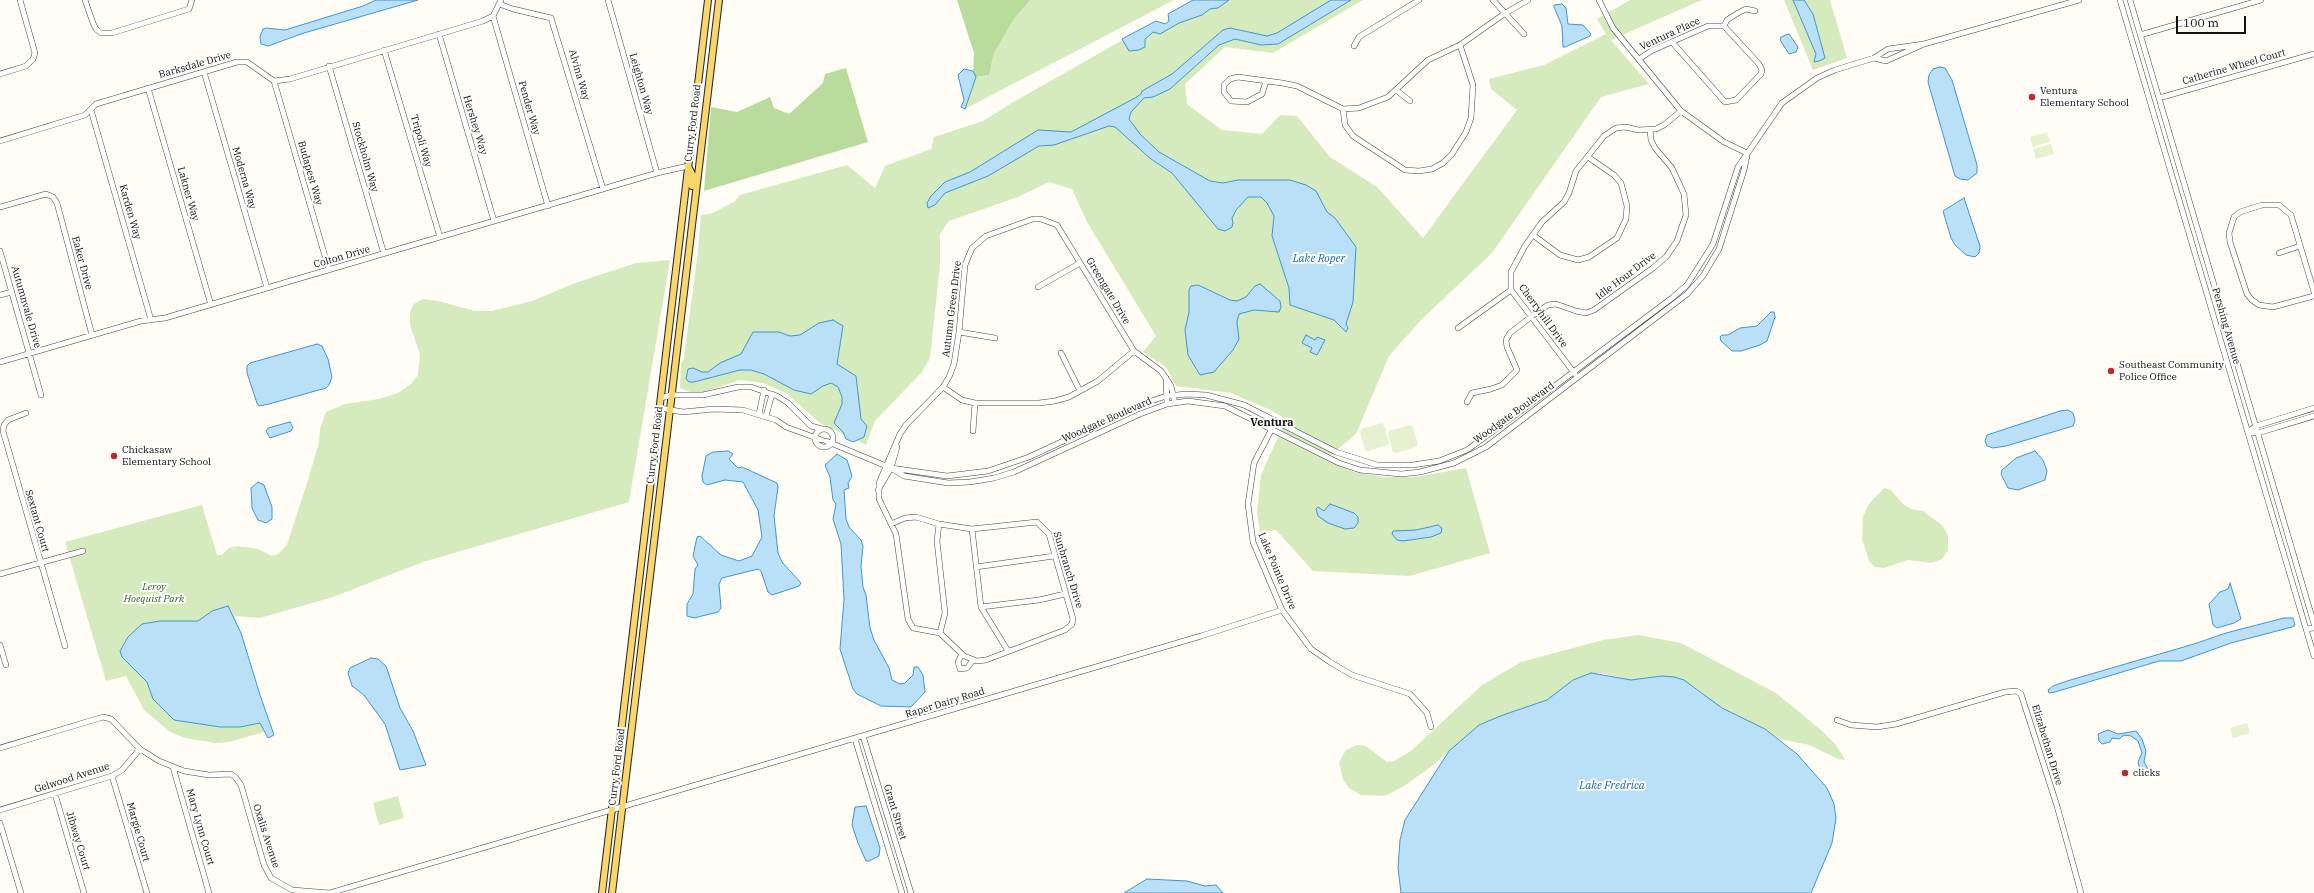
<!DOCTYPE html>
<style>
body{margin:0}
#map{position:relative;width:2314px;height:893px;overflow:hidden;background:#fffdf5;font-family:"IBM Plex Serif",serif}
canvas{display:block}
.scale{position:absolute;left:2176px;top:16px;width:70px;height:18px;box-sizing:border-box;border:2px solid #111;border-top:0;padding-left:5px;font-size:12px;line-height:14px;white-space:nowrap;color:#111;-webkit-text-stroke:3px #fff;paint-order:stroke}
</style>
<div id="map">
<canvas width="2314" height="893"></canvas>
<div class="scale">100 m</div>
</div>
<script>
const ctx = document.querySelector('canvas').getContext('2d');
ctx.lineJoin = 'round';
function fill(path, color) {
  ctx.fillStyle = color;
  ctx.fill(path, 'evenodd');
}
function shape(rows) {
  const path = new Path2D();
  for (const r of rows) {
    if (r.length === 3) {
      path.moveTo(r[0] + r[2], r[1]);
      path.arc(r[0], r[1], r[2], 0, 2 * Math.PI);
      continue;
    }
    path.moveTo(r[0], r[1]);
    for (let i = 2; i < r.length; i += 2) path.lineTo(r[i], r[i + 1]);
  }
  return path;
}
function strokePath(path, color, width, dash) {
  ctx.strokeStyle = color;
  ctx.lineWidth = width;
  ctx.lineCap = dash ? 'butt' : 'round';
  ctx.setLineDash(dash || []);
  ctx.stroke(path);
}
function write(font, color, halo, rows, align = 'center') {
  ctx.font = font + ' "IBM Plex Serif",serif';
  ctx.lineWidth = 4;
  ctx.setLineDash([]);
  ctx.textBaseline = 'middle';
  ctx.strokeStyle = halo;
  ctx.fillStyle = color;
  for (const [text, x, y, turn = 0] of rows) {
    ctx.save();
    ctx.translate(x, y);
    ctx.rotate((+turn || 0) * Math.PI / 180);
    ctx.textAlign = isNaN(turn) ? turn : align;
    if (halo) ctx.strokeText(text, 0, 0);
    ctx.fillText(text, 0, 0);
    ctx.restore();
  }
}
fill(shape([
 [1030,0,1174,0,965,109,976,77,989,75,994,53,1014,19],
 [1193,0,1363,0,1273,53,1225,47,1185,84,1187,104,1222,130,1262,134,1280,115,1297,116,1330,157,1377,187,1423,238,1517,110,1491,89,1489,79,1544,65,1606,34,1597,19,1630,0,1702,0,1611,40,1649,84,1601,97,1492,253,1422,319,1389,356,1356,434,1325,460,1354,472,1384,477,1415,477,1466,468,1490,553,1410,576,1313,571,1276,530,1260,532,1257,512,1261,475,1286,419,1268,409,1231,393,1176,386,1166,367,1143,352,1156,336,1087,222,1072,189,1049,182,1018,197,949,221,940,234,940,265,930,358,922,372,875,421,866,445,820,423,786,393,763,383,740,380,704,392,690,392,680,388,681,364,684,358,698,251,701,215,713,213,735,201,740,195,847,165,875,188,885,166,931,149,934,137,983,121,1010,104,1156,21,1165,24,1169,21,1168,14],
 [1784,0,1830,0,1847,58,1813,70],
 [670,260,629,502,423,562,333,597,260,618,235,616,268,731,229,742,215,743,185,738,170,732,144,710,126,676,106,681,65,542,202,505,217,555,222,555,229,548,238,546,258,549,272,556,278,554,287,545,308,480,319,442,320,429,326,412,345,404,379,399,398,393,411,384,418,375,420,354,410,325,410,312,414,304,423,299,438,301,475,311,492,311,532,301,575,283,636,263],
 [1884,488,1891,490,1903,504,1911,509,1923,511,1943,526,1948,536,1948,550,1942,559,1932,563,1908,560,1884,568,1875,567,1869,561,1862,539,1863,517,1868,505],
 [1638,635,1681,643,1776,693,1820,729,1836,745,1845,760,1838,759,1809,745,1780,739,1712,702,1694,686,1662,676,1631,680,1600,673,1573,680,1547,700,1479,725,1432,766,1404,786,1385,796,1361,795,1349,788,1343,779,1339,762,1346,750,1357,745,1366,746,1387,762,1394,761,1411,751,1482,685,1521,662,1603,640],
 [398,796,404,818,379,825,373,803]
]), '#d5ebbd');
fill(shape([
 [957,0,1030,0,1014,19,994,53,989,75,976,77,973,71,974,53],
 [846,68,868,142,704,191,711,107,737,112,770,97,774,108,789,114,823,83,825,74]
]), '#b9dc9c');
fill(shape([
 [2047,132,2050,142,2033,147,2030,137],
 [2051,144,2054,154,2036,159,2033,149],
 [1382,423,1384,425,1389,443,1388,445,1368,451,1365,450,1360,432,1361,429],
 [1410,425,1413,427,1418,444,1416,447,1396,453,1393,452,1388,434,1389,431],
 [2247,723,2250,733,2233,738,2230,728]
]), '#e6f2cf');
const water = shape([
 [376,0,418,0,304,33,268,46,261,44,260,37,263,29,266,28,285,30,363,6,376,0],
 [1193,0,1229,0,1218,8,1210,9,1202,15,1179,23,1160,34,1153,32,1145,39,1145,47,1139,50,1129,51,1122,39,1156,21,1165,24,1169,21,1168,14,1193,0],
 [1331,0,1351,0,1278,44,1261,45,1235,39,1219,45,1170,89,1153,97,1144,98,1131,112,1129,119,1140,134,1159,152,1210,181,1223,183,1238,180,1290,180,1306,185,1316,191,1327,212,1335,218,1356,247,1353,302,1346,324,1348,328,1346,332,1334,320,1290,305,1289,288,1272,236,1274,216,1267,203,1261,197,1248,197,1236,210,1232,218,1233,223,1232,227,1225,231,1218,229,1172,173,1151,159,1115,127,1109,126,1054,145,1039,146,988,176,945,193,935,205,928,208,927,203,931,196,945,182,970,172,1038,130,1071,132,1135,98,1141,94,1142,91,1172,74,1223,30,1230,28,1267,36,1277,33,1331,0],
 [1793,0,1804,0,1813,14,1825,58,1819,61,1814,62,1816,54,1793,0],
 [1562,4,1566,8,1568,24,1583,25,1591,34,1590,36,1565,47,1563,47,1562,26,1554,7,1554,5,1562,4],
 [1789,34,1798,47,1796,52,1789,54,1780,40,1781,37,1789,34],
 [1940,67,1945,68,1952,80,1977,165,1977,173,1968,180,1960,179,1955,176,1928,82,1929,75,1933,69,1940,67],
 [964,69,973,71,976,77,965,109,961,107,964,100,958,75,964,69],
 [1964,198,1980,246,1979,253,1975,257,1966,255,1955,245,1951,238,1943,211,1964,198],
 [1260,284,1280,301,1281,307,1279,312,1254,310,1239,314,1237,322,1239,339,1233,350,1214,372,1200,375,1188,355,1185,330,1189,312,1189,290,1191,286,1198,285,1230,300,1237,301,1246,297,1255,286,1260,284],
 [1771,312,1774,312,1775,317,1767,341,1760,345,1741,351,1732,351,1721,341,1720,337,1722,335,1728,335,1740,328,1757,326,1771,312],
 [833,320,843,326,837,364,856,376,861,419,867,426,864,437,853,442,846,439,843,432,834,423,842,404,842,397,838,387,831,383,823,386,811,394,794,390,764,374,751,370,740,370,694,382,689,382,686,379,688,369,693,368,702,372,708,372,720,363,741,354,753,332,779,332,790,336,800,335,819,323,833,320],
 [1306,335,1315,340,1317,337,1325,340,1317,355,1310,352,1312,348,1302,343,1306,335],
 [317,344,322,346,328,359,332,377,329,385,326,388,269,404,259,406,257,403,247,373,247,366,250,363,317,344],
 [2060,411,2068,410,2073,413,2075,421,2073,426,2006,446,1993,448,1987,446,1985,441,1987,435,2060,411],
 [290,422,293,428,291,431,270,438,266,431,268,428,290,422],
 [728,451,733,454,729,459,738,468,742,467,777,483,778,487,774,516,778,553,782,562,801,583,799,586,772,595,768,592,761,571,758,569,722,578,719,584,721,608,718,612,694,618,687,616,687,604,693,594,695,569,698,565,693,556,697,537,700,536,721,555,739,561,752,556,762,537,758,510,743,482,725,480,707,485,703,482,702,476,706,456,713,452,728,451],
 [2035,451,2043,460,2047,471,2045,480,2018,490,2008,488,2001,474,2002,470,2016,458,2035,451],
 [837,454,847,460,852,476,848,483,849,488,844,490,846,519,849,527,861,540,863,546,861,566,863,587,866,595,870,628,874,640,889,668,892,680,900,684,905,683,913,675,914,667,918,667,923,675,925,692,911,707,881,706,857,694,853,689,840,649,844,599,841,544,833,519,836,504,833,500,830,477,825,465,837,454],
 [258,482,264,485,272,507,272,519,266,523,258,520,252,508,251,488,258,482],
 [1330,504,1354,513,1358,517,1358,523,1354,528,1345,529,1328,523,1318,516,1316,509,1318,507,1324,511,1330,504],
 [1438,525,1442,528,1441,533,1431,537,1403,541,1397,540,1392,534,1393,531,1416,530,1438,525],
 [2230,583,2241,619,2234,623,2217,628,2213,625,2209,604,2220,592,2228,589,2230,583],
 [228,606,241,633,260,695,274,735,268,738,260,723,240,727,220,727,174,720,153,699,147,682,122,657,120,651,128,637,142,624,160,621,198,621,212,611,228,606],
 [2284,618,2293,618,2295,625,2292,627,2231,643,2181,661,2159,661,2055,692,2049,693,2048,690,2053,686,2067,681,2194,644,2226,633,2284,618],
 [371,658,378,659,386,666,400,708,413,731,426,765,400,770,385,724,364,695,352,686,348,673,350,668,371,658],
 [1591,673,1631,680,1662,676,1674,677,1684,680,1722,708,1765,729,1797,754,1827,788,1834,804,1836,818,1832,843,1811,893,1401,893,1398,868,1400,840,1405,820,1449,751,1479,725,1503,715,1547,700,1573,680,1591,673],
 [2108,730,2118,734,2136,731,2142,739,2146,751,2144,762,2148,769,2146,777,2139,777,2138,774,2140,770,2138,762,2142,753,2138,741,2131,736,2124,735,2119,739,2112,738,2110,742,2102,744,2099,741,2098,734,2108,730],
 [866,806,880,848,879,856,869,861,866,861,858,843,852,825,855,807,866,806],
 [1147,879,1187,881,1205,886,1216,885,1223,893,1124,893,1147,879]
]);
fill(water, '#b9e0f7');
strokePath(water, '#3f96cf', 1);
const minor = shape([
 [85,0,93,23,96,29,101,33,112,33,189,9,192,0],
 [608,0,657,173],
 [1493,0,1524,34],
 [1599,0,1613,28,1681,111,1724,142,1747,153],
 [2120,0,2314,656],
 [2130,0,2314,624],
 [499,4,513,9,551,18,603,189],
 [493,16,548,206],
 [1724,26,1727,20,1738,13,1746,9,1755,11],
 [439,34,494,221],
 [2140,35,2261,0],
 [1354,46,1359,37,1419,0],
 [384,50,440,237],
 [1874,58,1886,61,1924,44,2079,0],
 [1639,59,1651,51,1708,26,1724,26,1759,64,1762,70,1761,74,1736,100,1725,102,1672,42],
 [329,66,384,254],
 [204,72,267,288],
 [0,74,26,66,33,59,35,53,20,0],
 [274,81,329,270],
 [1266,81,1262,94,1247,102,1231,101,1224,92,1224,85,1230,79,1238,77,1282,83,1297,86,1343,109,1359,108,1388,97,1428,60,1460,45,1504,14,1528,0],
 [148,88,211,305],
 [1396,90,1410,101],
 [2159,98,2314,54],
 [1343,109,1345,125,1353,136,1405,170,1419,171,1432,169,1443,163,1452,154,1466,132,1471,118,1473,85,1460,45],
 [91,110,151,320],
 [0,141,85,115,96,104,237,62,247,62,274,81,290,79,483,21,493,16,501,0],
 [0,207,46,194,53,197,57,203,92,335],
 [1533,235,1560,255,1578,260,1589,257,1617,238,1626,219,1627,206,1621,183,1614,175,1588,157],
 [0,251,41,395],
 [2279,253,2300,246],
 [1038,287,1080,263],
 [2314,292,2291,215,2286,211,2279,205,2262,205,2240,212,2234,217,2229,233,2230,242,2247,294,2252,300,2259,305,2273,307,2314,296],
 [0,295,12,292],
 [1458,328,1511,290],
 [959,332,995,338],
 [1061,353,1080,391],
 [0,362,141,321,165,318,657,173,688,166],
 [1575,374,1511,290,1511,272,1525,246,1542,222,1564,202,1569,193,1576,171,1604,136,1616,128,1626,127,1638,130,1656,129,1664,125,1681,111],
 [1166,378,1167,404],
 [943,387,962,400,975,403,1039,403,1055,401,1069,397,1098,381,1134,351],
 [661,398,671,395,703,395,738,387,751,387,777,396,788,403,811,426,822,429],
 [1467,402,1472,393,1491,389,1502,385,1517,370,1507,347,1506,340,1510,333,1532,316,1548,305,1556,304,1576,311,1586,313,1594,310,1653,268,1666,257,1677,241,1686,215,1684,194,1672,168,1655,148,1651,140,1650,130],
 [660,408,683,412,714,409,743,410,776,420,786,427,822,440],
 [26,413,8,420,4,425,3,431,65,646],
 [759,414,764,390],
 [766,416,772,394],
 [1276,421,1254,463,1248,504,1253,542,1282,610,1311,649,1330,662,1352,675,1410,694,1427,713,1431,727],
 [824,438,9],
 [973,431,975,403],
 [2248,432,2256,426,2314,408],
 [2248,432,2258,433,2314,416],
 [826,441,891,468,904,476,948,483,970,482,994,478,1014,472,1140,414,1167,404,1188,401,1225,406,1339,463,1360,470,1401,474,1420,472,1454,463,1486,447,1687,294,1703,276,1719,249,1744,170,1747,156],
 [891,468,947,476,988,471,1029,457,1143,404,1166,396,1187,394,1206,395,1244,405,1336,452,1377,465,1413,465,1439,461,1467,450,1548,391,1672,298,1687,285,1713,244,1738,167,1782,103,1817,78,1835,70,1874,58,1888,49,1924,44],
 [878,490,891,468,897,447],
 [891,524,905,518,916,517,939,524,972,529,1037,522,1049,534,1073,619,1072,624,1065,630,986,660,977,661,964,656,940,633,913,628,908,619,896,534,879,499,879,483,900,434,906,425,943,387,949,377,954,364,959,332,965,265,972,248,986,236,1033,219,1041,219,1057,225,1134,351,1161,371,1171,386,1175,403],
 [939,524,937,541,945,613,940,633],
 [972,529,981,607,1008,651],
 [976,567,1054,556],
 [0,574,83,551],
 [981,607,1039,600,1065,594],
 [2306,629,2314,628],
 [0,645,6,665],
 [962,654,958,662,960,669,967,668,973,660],
 [1837,720,1851,725,1877,727,1896,724,2005,692,2016,691,2021,694,2057,806,2081,893],
 [863,736,911,893],
 [855,739,902,893],
 [0,748,103,717,111,719,140,749,159,761,184,771,209,775,231,774,236,778,241,785,264,865,271,878,292,890,330,893,1201,636,1282,610],
 [173,767,209,893],
 [112,776,147,893],
 [55,794,84,893],
 [0,810,112,776,122,770,140,749],
 [0,823,21,893]
]);
const major = shape([
 [688,166,693,176,692,186],
 [602,893,708,0],
 [612,893,719,0]
]);
strokePath(minor, '#444', 6);
strokePath(major, '#222', 8);
strokePath(minor, '#fff', 5);
strokePath(major, '#f9d66b', 6);
for (const [x, y, r, color] of [
 [2032,97,4,"#c4262e"],
 [2111,371,4,"#c4262e"],
 [114,456,4,"#c4262e"],
 [2125,773,4,"#c4262e"]
]) {
  const dot = new Path2D();
  dot.arc(x, y, r, 0, 2 * Math.PI);
  ctx.fillStyle = color;
  ctx.fill(dot);
  strokePath(dot, '#fff', 1.5);
}
write('10px', '#111', '#fff', [
 ["Ventura Place",1670,34,-25],
 ["Barksdale Drive",195,65,-16],
 ["Catherine Wheel Court",2234,67,-16],
 ["Alvina Way",579,75,74],
 ["Leighton Way",641,84,74],
 ["Pender Way",529,108,74],
 ["Curry Ford Road",693,123,-83],
 ["Hershey Way",475,125,73],
 ["Tripoli Way",421,141,74],
 ["Stockholm Way",365,157,74],
 ["Budapest Way",310,173,74],
 ["Moderna Way",244,178,74],
 ["Lakner Way",188,194,74],
 ["Karden Way",130,212,74],
 ["Colton Drive",342,257,-16],
 ["Eaker Drive",82,263,75],
 ["Idle Hour Drive",1626,276,-37],
 ["Greengate Drive",1108,291,59],
 ["Autumnvale Drive",26,307,74],
 ["Autumn Green Drive",952,309,-83],
 ["Cherryhill Drive",1543,316,54],
 ["Pershing Avenue",2226,326,74],
 ["Woodgate Boulevard",1514,413,-36],
 ["Woodgate Boulevard",1107,420,-24],
 ["Curry Ford Road",655,445,-83],
 ["Sextant Court",37,521,74],
 ["Sunbranch Drive",1068,570,73],
 ["Lake Pointe Drive",1277,571,67],
 ["Raper Dairy Road",945,703,-17],
 ["Elizabethan Drive",2047,745,73],
 ["Curry Ford Road",617,767,-83],
 ["Gelwood Avenue",72,778,-18],
 ["Grant Street",895,812,73],
 ["Mary Lynn Court",200,827,74],
 ["Margie Court",138,832,74],
 ["Oxalis Avenue",266,836,72],
 ["Jibway Court",78,841,73]
]);
write('10px', '#111', '#fff', [
 ["Ventura",2040,91],
 ["Elementary School",2040,103],
 ["Southeast Community",2119,365],
 ["Police Office",2119,377],
 ["Chickasaw",122,450],
 ["Elementary School",122,462],
 ["clicks",2133,773]
], 'left');
write('italic 10px', '#2f6b1f', '#fff', [
 ["Leroy",154,587],
 ["Hoequist Park",154,599]
]);
write('italic 11px', '#1768a6', '#fff', [
 ["Lake Roper",1319,259],
 ["Lake Fredrica",1612,786]
]);
write('bold 11px', '#111', '#fff', [
 ["Ventura",1272,423]
]);
</script>
